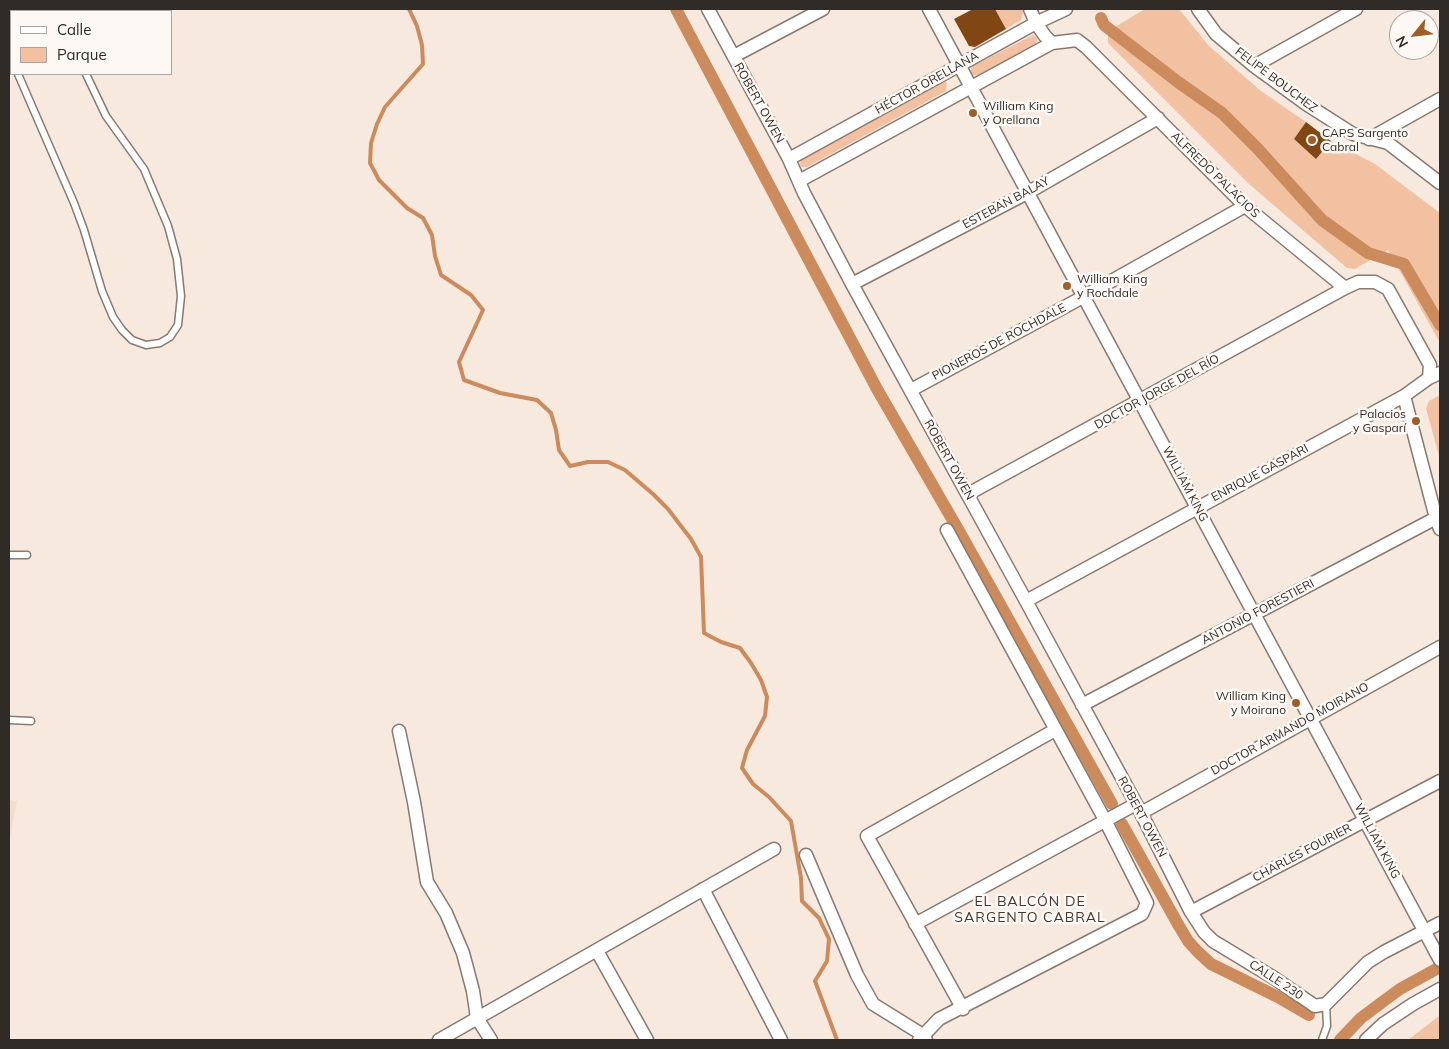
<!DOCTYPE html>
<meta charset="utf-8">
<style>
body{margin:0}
#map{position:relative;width:1449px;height:1049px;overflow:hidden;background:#f8e9df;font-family:Mulish,sans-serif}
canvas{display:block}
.frame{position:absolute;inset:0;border:10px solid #312b28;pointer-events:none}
.legend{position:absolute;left:10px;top:10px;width:162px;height:65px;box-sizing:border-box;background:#fef8f4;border:1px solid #aca6a2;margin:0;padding:6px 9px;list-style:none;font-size:15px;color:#312b28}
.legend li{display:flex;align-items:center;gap:10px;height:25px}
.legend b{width:25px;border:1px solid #aca6a2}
.north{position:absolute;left:1389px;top:10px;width:50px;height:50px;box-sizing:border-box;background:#fef8f4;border:1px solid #aca6a2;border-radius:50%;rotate:241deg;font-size:14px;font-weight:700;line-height:20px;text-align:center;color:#312b28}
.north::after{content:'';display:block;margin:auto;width:18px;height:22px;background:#9f5d29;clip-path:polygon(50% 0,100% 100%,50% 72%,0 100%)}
</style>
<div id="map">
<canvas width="1449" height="1049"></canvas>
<div class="frame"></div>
<ul class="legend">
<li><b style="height:6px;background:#fff"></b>Calle</li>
<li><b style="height:14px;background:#f1c1a1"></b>Parque</li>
</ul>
<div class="north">N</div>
</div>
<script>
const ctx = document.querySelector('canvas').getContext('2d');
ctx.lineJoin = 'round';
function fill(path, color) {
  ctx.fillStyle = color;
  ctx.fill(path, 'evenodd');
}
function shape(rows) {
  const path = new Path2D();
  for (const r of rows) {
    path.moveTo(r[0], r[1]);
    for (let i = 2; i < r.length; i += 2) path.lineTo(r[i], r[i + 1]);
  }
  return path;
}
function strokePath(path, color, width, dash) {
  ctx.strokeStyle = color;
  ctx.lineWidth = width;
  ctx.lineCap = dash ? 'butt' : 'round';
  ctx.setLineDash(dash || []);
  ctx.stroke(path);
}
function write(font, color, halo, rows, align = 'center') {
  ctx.font = font + ' Mulish,sans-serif';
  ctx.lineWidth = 5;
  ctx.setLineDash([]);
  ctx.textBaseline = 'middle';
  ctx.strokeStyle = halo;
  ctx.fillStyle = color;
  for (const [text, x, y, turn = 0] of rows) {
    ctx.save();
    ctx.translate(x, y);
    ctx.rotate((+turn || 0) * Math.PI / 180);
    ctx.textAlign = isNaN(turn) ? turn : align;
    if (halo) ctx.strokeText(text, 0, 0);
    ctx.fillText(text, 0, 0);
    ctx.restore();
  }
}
fill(shape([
 [9,800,17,801,9,843]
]), '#f1dcce');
fill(shape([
 [995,9,1022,9,1023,13,1021,20,1006,29],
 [1145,9,1179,9,1209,46,1261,91,1306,122,1294,139,1316,158,1331,141,1375,164,1440,213,1440,343,1388,250,1355,269,1347,268,1249,184,1108,43,1108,31],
 [1033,35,1037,38,1037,41,1035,44,978,75,973,75,971,73,971,68,973,66],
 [941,82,946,82,947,84,946,91,807,167,802,167,800,165,801,159],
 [1440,395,1440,460,1426,408,1429,401],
 [1440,1016,1440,1040,1408,1040,1435,1019]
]), '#f1c1a1');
strokePath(shape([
 [409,9,417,26,422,45,423,64,385,107,377,124,371,143,370,163,379,180,407,208,423,218,432,235,435,256,441,275,471,295,483,310,459,362,464,380,500,393,537,400,551,413,556,430,559,450,570,466,588,462,608,462,625,470,653,494,668,509,691,539,701,557,704,633,721,642,740,648,751,663,761,680,767,697,765,716,747,750,742,768,753,784,769,797,791,821,801,878,802,901,819,918,829,939,827,961,815,981,837,1040]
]), '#cc8b5d', 4);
strokePath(shape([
 [676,9,877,389,959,531,1112,804],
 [1101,18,1104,25,1178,82,1222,113,1258,149,1322,220,1368,253,1404,264,1440,325],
 [1122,824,1179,926,1188,941,1197,951,1211,964,1278,997,1309,1015],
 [1340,1040,1361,1018,1381,1003,1400,989,1440,967]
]), '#cc8b5d', 12);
fill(shape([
 [973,9,995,9,1006,29,975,47,969,46,954,19],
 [1306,122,1331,141,1316,159,1294,139]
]), '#804614');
const service = shape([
 [9,51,11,57],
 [18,74,74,203,84,230,102,291,113,317,122,330,132,340,146,345,160,343,170,337,178,325,181,296,177,259,168,226,144,169,106,116,86,74],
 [9,555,27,555],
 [9,720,31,721],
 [1322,1040,1327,1026,1326,1004]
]);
const minor = shape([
 [708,9,789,159,804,193,852,284,1026,601,1141,813,1191,912,1204,932,1213,941,1274,978,1315,1006,1326,1004,1368,962,1384,952,1440,923],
 [929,9,1440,960],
 [1030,9,1036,23,1045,36,1052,43,1077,40,1086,47,1245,206,1345,288,1358,282,1375,282,1388,289,1430,365,1429,378],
 [1198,9,1216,34,1254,66,1306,104,1353,134,1388,143,1440,183],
 [734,56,823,9],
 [1254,66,1356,9],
 [1369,139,1440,99],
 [789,159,1036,23,1066,9],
 [799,181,1052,43],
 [852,284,1027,193,1158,118],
 [911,390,1083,297,1245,206],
 [1404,396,1436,518,1440,529],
 [968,494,1345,288],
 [1026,601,1404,396,1429,378,1440,373],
 [1082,705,1436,518],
 [399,731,414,802,427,882,446,913,463,953,473,991,477,1018,491,1040],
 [1141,813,1440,647],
 [806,855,857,975,873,1004,923,1035,926,1040],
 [703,889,781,1040],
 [1191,912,1440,781],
 [915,924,1136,804],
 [597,951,647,1040],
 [963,1009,867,836,1055,730],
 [439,1040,774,849],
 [919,1040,939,1019,1142,914,1147,903,1105,820,947,530],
 [1366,1040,1383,1024,1413,1004,1440,989]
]);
strokePath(service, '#877a71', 9);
strokePath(minor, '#877a71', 15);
strokePath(service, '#fff', 6);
strokePath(minor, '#fff', 12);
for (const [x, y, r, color] of [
 [973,113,5,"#9f5d29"],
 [1312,140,5,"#9f5d29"],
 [1067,286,5,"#9f5d29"],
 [1416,421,5,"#9f5d29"],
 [1296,703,5,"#9f5d29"]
]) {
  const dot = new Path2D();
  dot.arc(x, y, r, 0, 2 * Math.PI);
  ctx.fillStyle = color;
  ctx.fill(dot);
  strokePath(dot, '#fef8f4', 2);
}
write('12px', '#312b28', '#fef8f4', [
 ["FELIPE BOUCHEZ",1276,80,37],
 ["HÉCTOR ORELLANA",927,83,-29],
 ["ROBERT OWEN",759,103,61],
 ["ALFREDO PALACIOS",1215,175,44],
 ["ESTEBAN BALAY",1006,203,-28],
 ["PIONEROS DE ROCHDALE",999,342,-28],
 ["DOCTOR JORGE DEL RÍO",1157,392,-29],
 ["ROBERT OWEN",949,460,61],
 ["ENRIQUE GASPARI",1260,473,-28],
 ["WILLIAM KING",1185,484,62],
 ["ANTONIO FORESTIERI",1258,612,-28],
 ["DOCTOR ARMANDO MOIRANO",1290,729,-29],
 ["ROBERT OWEN",1142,817,62],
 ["WILLIAM KING",1377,841,62],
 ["CHARLES FOURIER",1302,853,-28],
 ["CALLE 230",1276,980,33]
]);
write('12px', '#312b28', '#fef8f4', [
 ["William King",983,106],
 ["y Orellana",983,120],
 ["CAPS Sargento",1322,133],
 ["Cabral",1322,147],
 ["William King",1077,279],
 ["y Rochdale",1077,293],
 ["Palacios",1406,414,"right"],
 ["y Gasparí",1406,428,"right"],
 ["William King",1286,696,"right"],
 ["y Moirano",1286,710,"right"]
], 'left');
ctx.letterSpacing = '1px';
write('14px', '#463b33', '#fef8f4', [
 ["EL BALCÓN DE",1030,902],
 ["SARGENTO CABRAL",1030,918]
]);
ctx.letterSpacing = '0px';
</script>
